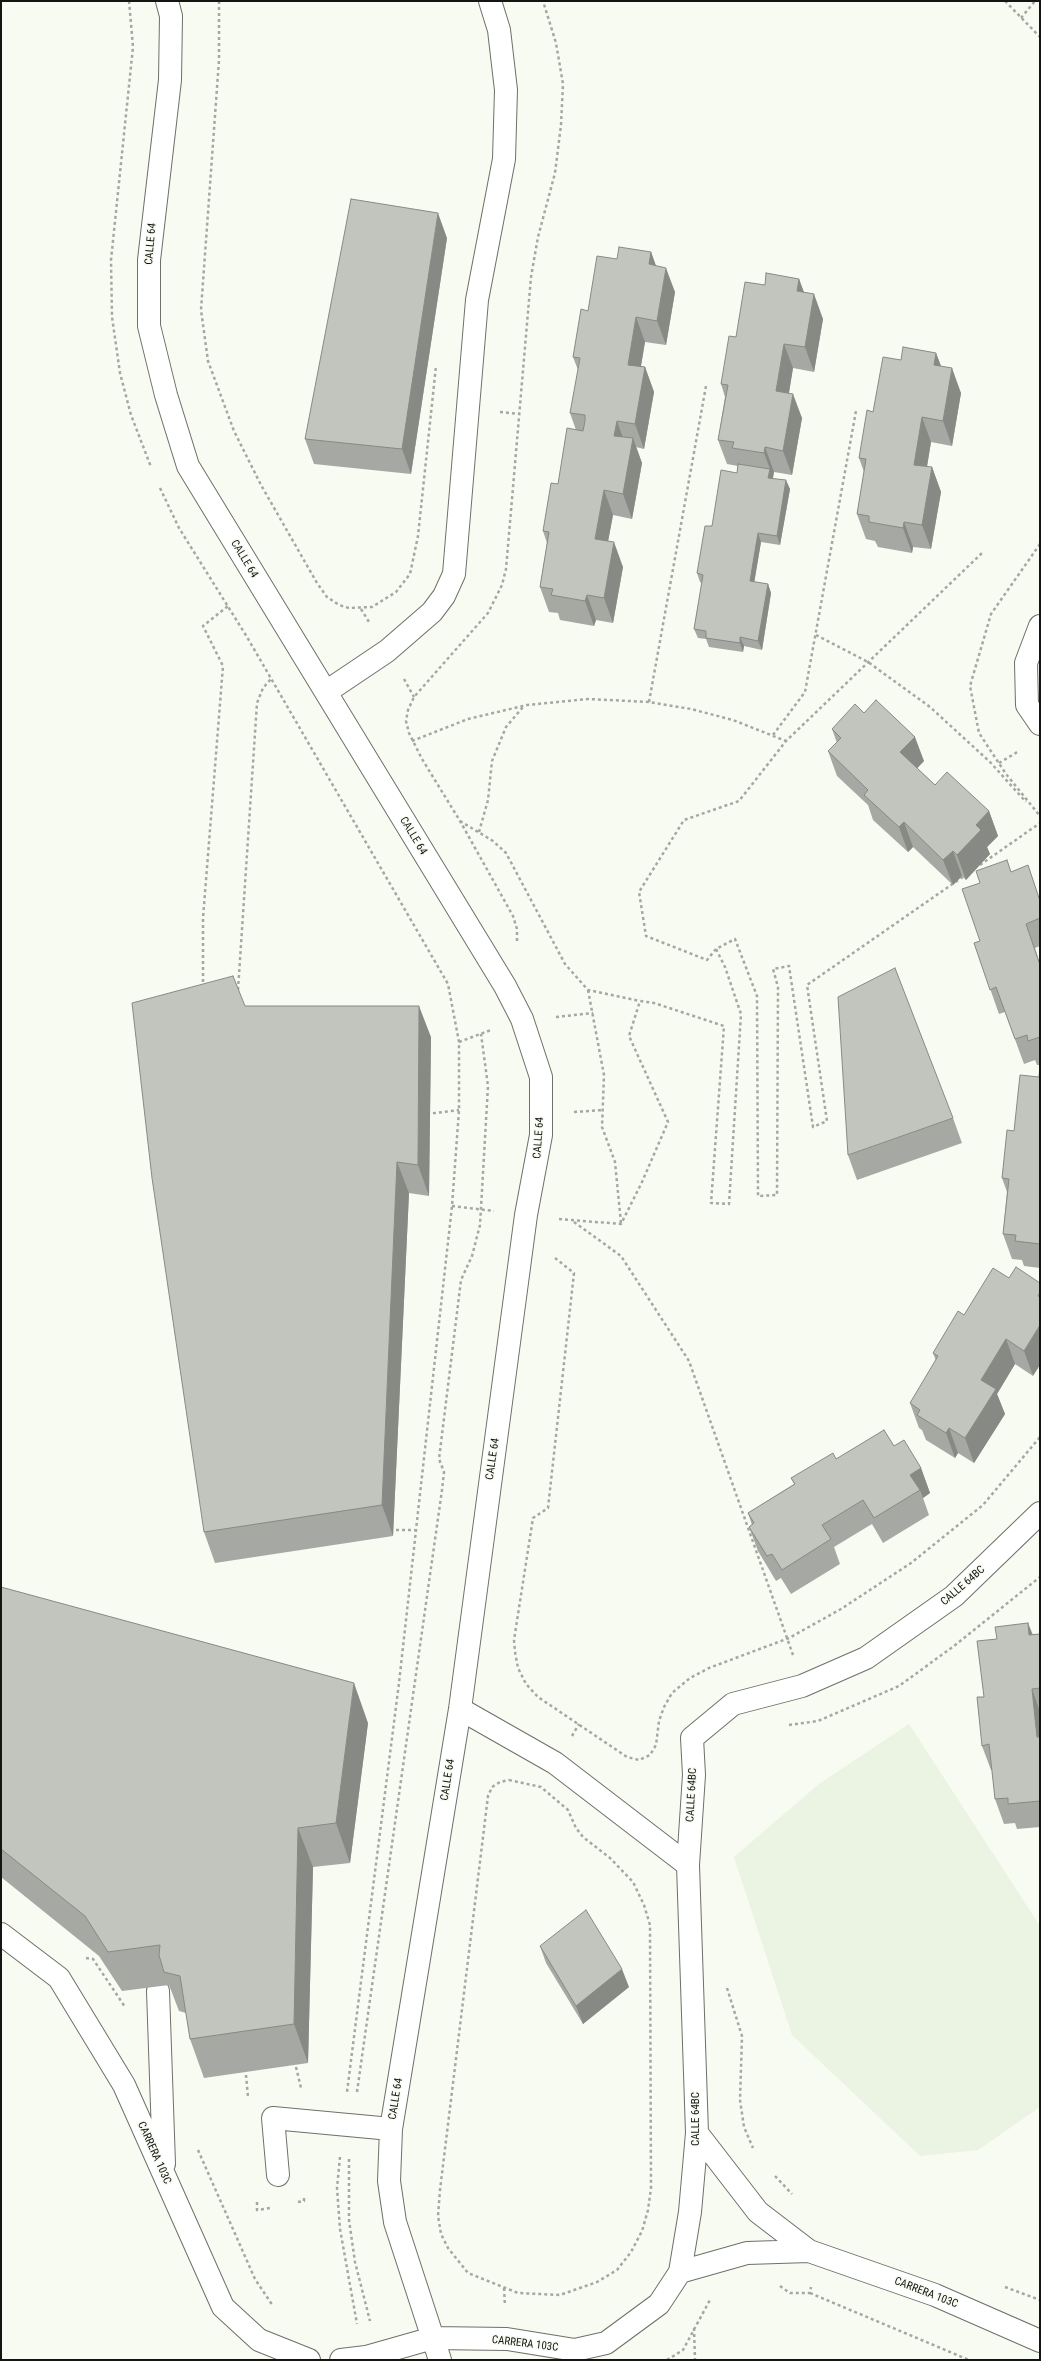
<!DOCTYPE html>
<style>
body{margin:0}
#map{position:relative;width:1041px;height:2361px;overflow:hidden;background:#f7fbf2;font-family:"Roboto Condensed",sans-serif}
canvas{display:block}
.frame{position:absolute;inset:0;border:2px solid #141512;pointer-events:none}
</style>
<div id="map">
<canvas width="1041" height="2361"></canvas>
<div class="frame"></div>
</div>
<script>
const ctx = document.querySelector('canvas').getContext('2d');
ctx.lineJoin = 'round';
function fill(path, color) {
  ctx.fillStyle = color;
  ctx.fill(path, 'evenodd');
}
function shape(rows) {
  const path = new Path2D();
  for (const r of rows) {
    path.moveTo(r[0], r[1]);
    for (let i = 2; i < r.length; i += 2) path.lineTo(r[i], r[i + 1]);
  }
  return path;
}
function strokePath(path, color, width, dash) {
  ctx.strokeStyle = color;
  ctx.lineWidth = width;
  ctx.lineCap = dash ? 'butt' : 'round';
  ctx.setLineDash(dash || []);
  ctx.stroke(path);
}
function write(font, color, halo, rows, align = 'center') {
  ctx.font = font + ' "Roboto Condensed",sans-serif';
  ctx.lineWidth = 3;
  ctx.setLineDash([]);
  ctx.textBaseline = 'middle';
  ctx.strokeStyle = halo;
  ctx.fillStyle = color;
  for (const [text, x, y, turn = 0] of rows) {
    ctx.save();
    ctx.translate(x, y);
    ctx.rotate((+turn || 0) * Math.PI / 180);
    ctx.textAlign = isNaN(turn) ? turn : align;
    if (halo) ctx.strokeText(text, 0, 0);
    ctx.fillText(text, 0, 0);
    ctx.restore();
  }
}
fill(shape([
 [909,1724,1040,1926,1040,2107,978,2150,920,2156,792,2035,734,1857,819,1784]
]), '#ebf3e3');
const minor = shape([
 [167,1,171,16,170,80,149,260,149,326,166,395,188,466,505,986,522,1019,541,1077,541,1135,526,1215,460,1709,391,2129,389,2181,395,2222,440,2360],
 [1040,626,1026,663,1027,705,1040,724],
 [326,692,387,651,432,612,444,596,454,574,477,300,504,159,506,90,499,30,490,1],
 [460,1709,555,1763,688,1865],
 [1,1934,59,1978,124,2085,223,2307,259,2340,309,2360],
 [158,1991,164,2164],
 [697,2133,758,2212,809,2251,935,2295,1040,2341],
 [278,2175,273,2118,391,2129],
 [680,2272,747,2253,809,2251],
 [341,2360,366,2357,433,2338,507,2339,575,2350,606,2343,659,2304,680,2272,690,2212,697,2133,688,1865,694,1775,692,1738,733,1704,802,1686,866,1658,954,1596,1040,1513]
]);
strokePath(minor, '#6d7169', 24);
strokePath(shape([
 [129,1,133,47,111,260,112,317,120,373,131,415,151,467],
 [219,1,219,60,201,310,208,361,234,431,261,485,317,583,327,597,339,605,349,608,372,607,396,592,410,574,418,536,436,366],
 [1005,1,1040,37],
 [1021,18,1035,1],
 [500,412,520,414],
 [160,488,179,528,247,637,448,984,459,1042,459,1110,452,1206,399,1683,347,2092],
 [1040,544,991,614,970,686,979,733,1006,774,1040,816],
 [361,609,369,622],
 [816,635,868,662,930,707,990,762,1026,802],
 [404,679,414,697],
 [649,702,706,386],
 [773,735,805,692,856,411],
 [412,741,468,719,527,705,588,699,649,702,691,709,733,720,786,741],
 [999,763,1019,751],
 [460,821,493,841,506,853,565,964,588,990,640,1001],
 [479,832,488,800,492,761,506,727,523,707],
 [980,865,1040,823],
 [517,941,517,929,513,916,460,821,422,759,409,733,406,721,408,710,414,697,488,613,502,585,506,569,531,277,538,237,555,173,561,125,563,84,556,43,543,1],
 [716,949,707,960,646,936,639,892,684,820,739,801,786,741,982,553],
 [203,988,203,918,223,666,203,626,228,606],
 [238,990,257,703,263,688,271,679],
 [588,990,604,1075,602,1127,615,1162,621,1223],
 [556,1017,593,1013],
 [459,1042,491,1030],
 [574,1112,603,1110],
 [427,1114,459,1110],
 [452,1206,494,1211],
 [559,1219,621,1224,642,1182,668,1122,629,1036,640,1001,654,1003,724,1026,711,1203,729,1204,741,1014,725,967,716,949,735,939,757,996,758,1196,777,1195,778,987,773,969,789,966,813,1127,827,1121,807,985,964,876],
 [574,1222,621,1256,689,1361,793,1655],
 [555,1258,574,1273,548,1508,533,1518,514,1640,515,1652,518,1668,526,1684,538,1697,627,1757,639,1760,650,1755,656,1745,659,1721,664,1707,672,1693,690,1678,709,1668,789,1638,841,1609,911,1563,983,1505,1040,1437],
 [390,1530,415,1530],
 [789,1725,818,1721,899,1686,954,1646,1040,1577],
 [572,1736,579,1724],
 [509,1780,541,1787,568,1810,576,1828,583,1837,610,1858,633,1882,644,1905,650,1925,651,2188,648,2210,642,2231,631,2252,617,2270,597,2282,560,2295,518,2293,468,2273,448,2248,441,2234,438,2216,440,2190,488,1796,492,1787,500,1782,509,1780],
 [86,1958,93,1959,125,2007],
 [727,1988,742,2036,740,2100,744,2127,753,2148],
 [296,2067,301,2088],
 [246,2075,248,2097],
 [357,2092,442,1490,444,1472,439,1459,461,1280,472,1256,480,1225,488,1086,481,1034],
 [198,2150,255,2279,273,2306],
 [340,2157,337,2188,340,2229,357,2324],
 [349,2159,349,2220,355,2262,370,2321],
 [775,2176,792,2194],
 [257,2202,257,2210,270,2208],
 [298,2202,304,2201,304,2196],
 [780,2286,790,2293,810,2293,811,2287],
 [1005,2287,1040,2300],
 [504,2288,505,2306],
 [810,2293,969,2360],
 [694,2328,695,2360],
 [667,2360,683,2350,711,2298]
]), '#a5a8a1', 2.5, [3, 3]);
strokePath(minor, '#fff', 22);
fill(shape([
 [447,238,411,474,314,464,305,439],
 [651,252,656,266,675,292,666,345,645,342,641,366,645,367,654,392,644,449,636,447,642,463,632,519,613,515,608,541,623,567,613,623,596,620,594,626,560,620,558,613,549,612,540,587,547,543,543,531,576,430,570,413,578,370,573,357,588,311,617,259],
 [799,279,804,292,823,319,814,372,793,368,789,393,802,418,792,475,774,472,773,478,790,489,780,545,761,542,754,582,768,584,771,593,762,650,744,646,743,652,709,647,706,639,698,638,694,629,702,583,700,582,697,573,712,526,737,473,738,466,727,464,718,440,725,397,721,384,736,337,765,285],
 [936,353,941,366,961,393,952,446,931,442,927,467,932,467,941,492,931,549,913,547,912,553,878,547,875,541,866,539,857,514,864,472,859,458,873,412,901,360],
 [864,713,924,761,917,768,935,785,989,811,998,836,987,847,990,854,966,880,962,876,953,885,913,847,908,852,873,820,868,805,837,776,828,751,837,743,832,729],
 [1011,872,1040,900,1040,946,1035,948,1040,964,1040,1065,1037,1065,1035,1060,1024,1064,1005,1012,999,1014,974,943,980,941],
 [245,1006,431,1037,429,1196,409,1193,393,1536,215,1563,204,1532],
 [1040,1065,1040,1268,1024,1266,1022,1260,1012,1259,1003,1234,1007,1192,1002,1178,1014,1131,1039,1077],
 [953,1118,962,1143,857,1180,848,1155],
 [1009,1278,1033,1376,1015,1364,997,1394,1005,1414,974,1463,958,1453,955,1458,926,1440,922,1430,919,1428,910,1403,936,1361,933,1353,964,1315],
 [894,1446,921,1468,930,1493,923,1498,929,1515,883,1543,872,1524,834,1547,840,1564,791,1594,781,1578,776,1581,758,1551,749,1527,752,1525,748,1513,794,1484,791,1478,836,1459],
 [1,1587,368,1723,350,1863,313,1867,308,2063,204,2078,190,2039,186,2013,179,2011,169,1985,122,1991,99,1956,1,1877],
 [1028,1623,1033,1635,1040,1634,1040,1827,1017,1829,1015,1823,1004,1824,995,1799,992,1770,991,1770,982,1746,997,1639],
 [540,1946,629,1987,583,2024,546,1963]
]), '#a6a9a3');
fill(shape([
 [438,213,447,238,411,474,402,449],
 [651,252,660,277,649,264],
 [666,268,675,292,666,345,657,321],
 [799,279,808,304,797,291],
 [814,294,823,319,814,372,805,347],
 [636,317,645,342,637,389,628,365],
 [784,344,793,368,785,416,776,391],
 [936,353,945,377,934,365],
 [645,367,654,392,644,449,635,424],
 [952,368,961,393,952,446,943,421],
 [793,394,802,418,792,475,783,451],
 [922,417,931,442,923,490,914,465],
 [617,421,626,446,614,436],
 [633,438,642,463,632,519,623,494],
 [765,447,774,472,771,487,768,478,770,469,764,453],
 [932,467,941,492,931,549,922,525],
 [786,480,790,489,780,545,777,536],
 [604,490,613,515,604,563,595,539],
 [904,522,913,547,912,553,903,528],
 [758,533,761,542,753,590,750,581],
 [614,542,623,567,613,623,604,598],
 [768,584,771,593,762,650,758,641],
 [587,595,596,620,594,626,585,601],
 [740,637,744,646,743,652,740,643],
 [915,737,924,761,909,777,900,752],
 [989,811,998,836,987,847,990,854,966,880,957,855,976,825],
 [904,822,913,847,908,852,899,827],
 [953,851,962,876,953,885,943,860],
 [419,1006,431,1037,429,1196,418,1165],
 [397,1162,409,1193,393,1536,382,1505],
 [1040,1325,1040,1365,1033,1376,1024,1351],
 [1006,1339,1015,1364,997,1394,1005,1414,974,1463,965,1438,981,1380],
 [949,1428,958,1453,955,1458,946,1433],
 [921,1468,930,1493,923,1498,920,1490,910,1475],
 [1028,1623,1037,1648,1029,1635],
 [354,1683,368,1723,350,1863,336,1823],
 [1032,1689,1040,1712,1040,1746,1037,1737],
 [298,1828,313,1867,308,2063,294,2024],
 [622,1969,629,1987,583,2024,576,2006]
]), '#878a84');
const building = shape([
 [351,199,438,213,402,449,305,439,351,199],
 [619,247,651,252,649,264,666,268,657,321,636,317,628,365,645,367,635,424,617,421,614,436,633,438,623,494,604,490,595,539,614,542,604,598,587,595,585,601,551,595,553,589,540,587,549,532,543,531,551,483,558,484,567,428,583,431,585,421,585,415,570,413,580,358,573,357,581,309,588,311,597,256,617,259,619,247],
 [766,273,799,279,797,291,814,294,805,347,784,344,776,391,793,394,783,451,765,447,764,453,732,448,734,442,718,440,728,385,721,384,729,336,736,337,745,282,765,285,766,273],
 [903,347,936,353,934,365,952,368,943,421,922,417,914,465,932,467,922,525,904,522,903,528,869,522,869,516,857,514,866,459,859,458,867,410,873,412,883,357,901,360,903,347],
 [738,464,770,469,768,478,786,480,777,536,758,533,750,581,768,584,758,641,740,637,740,643,706,638,706,631,694,629,703,575,697,573,705,526,712,526,721,470,737,473,738,464],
 [876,700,915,737,900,752,935,785,947,772,989,811,976,825,981,830,957,855,953,851,943,860,904,822,899,827,864,795,868,790,828,751,841,738,832,729,855,704,864,713,876,700],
 [1007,860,1011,872,1028,865,1040,901,1040,918,1026,924,1040,965,1040,1037,1028,1041,1027,1035,1015,1039,996,987,990,990,974,943,980,941,962,889,980,883,976,871,1007,860],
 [895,968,953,1118,848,1155,838,997,895,968],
 [233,976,245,1006,419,1006,418,1165,397,1162,382,1505,204,1532,152,1178,132,1003,233,976],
 [1040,1065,1040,1244,1015,1241,1016,1235,1003,1234,1009,1179,1002,1178,1007,1130,1014,1131,1020,1075,1039,1077,1040,1065],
 [1016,1267,1040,1283,1040,1292,1038,1296,1040,1297,1040,1325,1024,1351,1006,1339,981,1380,996,1389,965,1438,949,1428,946,1433,917,1415,920,1410,910,1403,938,1356,933,1353,958,1311,964,1315,993,1268,1009,1278,1016,1267],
 [884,1430,894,1446,904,1440,921,1468,910,1475,920,1490,874,1518,863,1500,822,1525,831,1539,782,1570,772,1554,767,1556,749,1527,754,1523,748,1513,795,1484,791,1478,833,1453,836,1459,884,1430],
 [1,1587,354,1683,336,1823,298,1828,294,2024,190,2039,180,1976,164,1972,159,1955,160,1945,108,1952,85,1916,1,1849,1,1587],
 [1028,1623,1029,1635,1040,1634,1040,1688,1032,1689,1037,1737,1040,1737,1040,1801,1008,1804,1008,1798,995,1799,989,1744,982,1746,977,1697,984,1697,977,1641,997,1639,995,1627,1028,1623],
 [586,1910,622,1969,576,2006,540,1946,586,1910]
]);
fill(building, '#c1c5bd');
strokePath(building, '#878a84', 1);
write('11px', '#141512', '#f7fbf2', [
 ["CALLE 64",151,244,-85],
 ["CALLE 64",244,559,59],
 ["CALLE 64",413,836,59],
 ["CALLE 64",539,1138,-86],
 ["CALLE 64",493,1459,-82],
 ["CALLE 64BC",963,1586,-41],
 ["CALLE 64",448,1780,-81],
 ["CALLE 64BC",692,1795,-87],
 ["CALLE 64",396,2099,-81],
 ["CALLE 64BC",696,2119,-90],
 ["CARRERA 103C",154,2153,66],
 ["CARRERA 103C",926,2293,21],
 ["CARRERA 103C",525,2344,7]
]);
</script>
